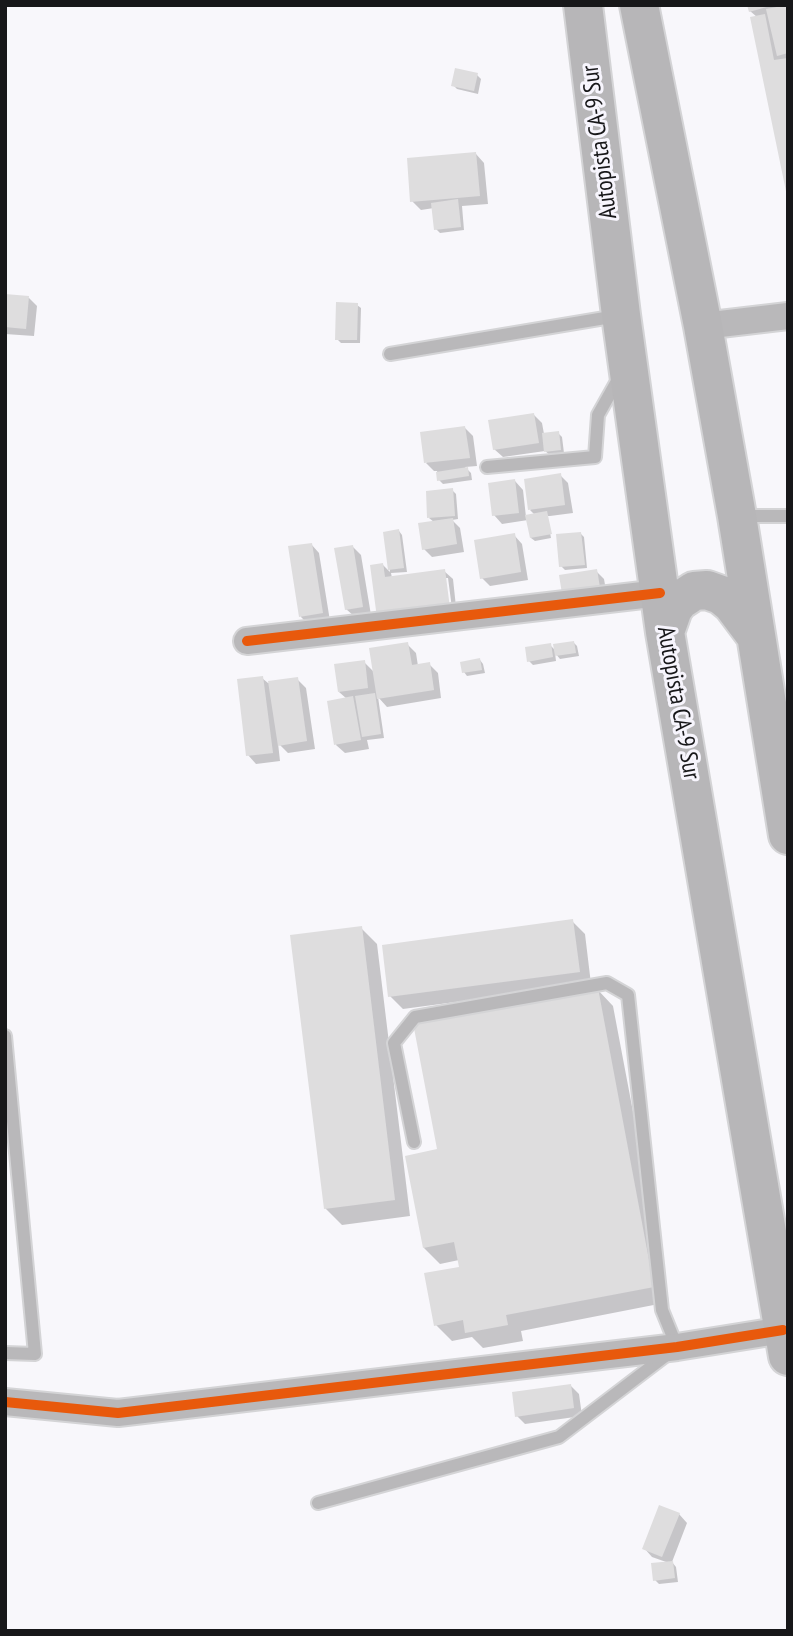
<!DOCTYPE html>
<style>
body{margin:0}
#map{position:relative;width:793px;height:1636px;overflow:hidden;background:#f8f7fb;font-family:"PT Sans Narrow",sans-serif}
canvas{display:block}
.frame{position:absolute;inset:0;border:7px solid #171719;pointer-events:none}
</style>
<div id="map">
<canvas width="793" height="1636"></canvas>
<div class="frame"></div>
</div>
<script>
const ctx = document.querySelector('canvas').getContext('2d');
ctx.lineJoin = 'round';
function fill(path, color) {
  ctx.fillStyle = color;
  ctx.fill(path, 'evenodd');
}
function shape(rows) {
  const path = new Path2D();
  for (const r of rows) {
    path.moveTo(r[0], r[1]);
    for (let i = 2; i < r.length; i += 2) path.lineTo(r[i], r[i + 1]);
  }
  return path;
}
function strokePath(path, color, width, dash) {
  ctx.strokeStyle = color;
  ctx.lineWidth = width;
  ctx.lineCap = dash ? 'butt' : 'round';
  ctx.setLineDash(dash || []);
  ctx.stroke(path);
}
function write(font, color, halo, rows, align = 'center') {
  ctx.font = font + ' "PT Sans Narrow",sans-serif';
  ctx.lineWidth = 6;
  ctx.setLineDash([]);
  ctx.textBaseline = 'middle';
  ctx.strokeStyle = halo;
  ctx.fillStyle = color;
  for (const [text, x, y, turn = 0] of rows) {
    ctx.save();
    ctx.translate(x, y);
    ctx.rotate((+turn || 0) * Math.PI / 180);
    ctx.textAlign = isNaN(turn) ? turn : align;
    if (halo) ctx.strokeText(text, 0, 0);
    ctx.fillText(text, 0, 0);
    ctx.restore();
  }
}
fill(shape([
 [749,5,788,5,788,198,757,17,750,11],
 [477,75,481,79,478,94,457,89,453,85],
 [476,154,484,163,488,204,462,206,464,230,440,233,436,229,434,208,421,210,412,201],
 [5,296,29,298,37,306,34,336,5,334],
 [357,305,361,308,360,343,341,343,337,339],
 [534,415,542,423,544,434,558,433,562,437,564,453,550,455,545,451,503,457,494,449],
 [465,428,473,436,477,466,465,467,471,473,472,480,443,484,439,480,437,471,434,471,426,463],
 [560,475,568,483,573,513,550,516,555,538,550,516,547,516,551,538,535,541,531,538,528,520,502,524,494,515,515,481,523,490,526,517,535,515,530,510],
 [452,490,456,494,458,519,452,520,460,528,464,552,432,557,424,549,434,522,429,518],
 [399,531,402,535,407,572,391,573,392,578,444,571,453,579,457,616,387,625,383,565,390,572,385,533],
 [444,578,448,578,453,616,449,617],
 [581,534,584,537,587,568,565,570,561,566],
 [514,535,522,544,528,580,490,586,482,578],
 [311,544,319,553,330,621,309,625,301,617],
 [353,547,361,555,371,615,355,617,346,609],
 [596,571,604,579,608,602,573,608],
 [573,642,577,646,579,656,560,659,555,653,556,661,533,665,529,661,550,645,556,651],
 [407,644,416,653,418,666,429,664,438,673,441,698,387,707,378,697,384,738,367,740,369,749,345,753,336,745,347,699,339,692,364,662,375,673],
 [480,660,483,664,485,673,467,676,464,672],
 [262,678,268,683,297,679,306,688,315,749,288,753,278,743,280,761,256,764,248,755],
 [572,921,585,934,591,984,403,1009,390,996],
 [361,928,377,944,410,1216,342,1225,325,1208],
 [597,989,613,1006,669,1302,521,1331,523,1341,483,1348,472,1337,452,1341,436,1325,461,1268,459,1260,440,1264,424,1248,439,1151],
 [570,1385,579,1394,582,1416,525,1424,517,1416],
 [679,1514,687,1523,672,1562,676,1567,678,1582,659,1584,655,1580,669,1563,652,1557,644,1548]
]), '#0003');
fill(shape([
 [747,5,770,5,770,6,749,12],
 [788,5,788,53,777,56,766,9],
 [765,14,774,60,788,58,788,201,750,17],
 [455,68,478,73,474,91,451,86],
 [476,152,480,196,410,202,407,158],
 [458,199,461,227,434,230,431,203],
 [5,294,29,296,26,329,5,327],
 [336,302,358,303,357,340,335,340],
 [534,413,539,443,493,450,488,420],
 [465,426,470,458,424,463,420,432],
 [559,431,561,450,544,452,542,433],
 [468,467,469,476,437,481,436,472],
 [561,473,565,505,528,510,524,479],
 [515,479,519,513,492,516,488,483],
 [453,488,455,516,427,518,426,491],
 [547,511,552,534,530,538,525,515],
 [453,518,457,544,422,550,418,523],
 [399,529,404,568,388,570,383,532],
 [581,532,585,565,559,567,556,534],
 [515,533,521,572,480,579,474,540],
 [312,543,323,613,299,617,288,546],
 [353,545,363,607,345,610,334,548],
 [383,563,385,577,445,569,450,608,377,618,370,565],
 [597,569,601,594,563,600,559,575],
 [574,641,576,653,555,656,553,644],
 [408,642,412,665,430,662,434,690,377,699,369,648],
 [551,643,553,657,527,662,525,647],
 [480,658,482,670,462,673,460,662],
 [365,660,368,688,338,692,334,664],
 [263,676,273,753,246,756,237,679],
 [298,677,307,741,278,746,268,681],
 [375,693,381,734,362,737,355,696],
 [353,696,361,740,334,745,327,701],
 [573,919,580,972,388,997,382,945],
 [362,926,395,1200,324,1209,290,935],
 [598,988,654,1287,506,1315,508,1325,465,1333,463,1320,434,1326,424,1273,459,1267,454,1242,423,1248,405,1156,437,1149,413,1023],
 [571,1384,574,1408,515,1417,512,1392],
 [659,1505,680,1513,662,1557,642,1549],
 [673,1561,675,1578,653,1581,651,1563]
]), '#deddde');
const lane = shape([
 [390,354,617,316],
 [487,467,595,457,598,415,620,376],
 [741,516,788,516],
 [5,1036,35,1354,5,1353],
 [318,1503,559,1437,677,1347,662,1310,628,995,607,983,415,1017,394,1043,414,1142]
]);
const street = shape([
 [703,326,788,316],
 [247,641,660,593],
 [5,1402,118,1413,677,1347,783,1330]
]);
const highway = shape([
 [583,5,621,315,665,632,788,1356],
 [639,5,703,326,737,516,788,835],
 [665,632,673,609,679,601,694,591,707,590,721,595,732,604,756,636]
]);
strokePath(lane, '#d4d4d6', 16);
strokePath(street, '#d4d4d6', 30);
strokePath(highway, '#d4d4d6', 42);
strokePath(lane, '#b9b8ba', 12);
strokePath(street, '#b9b8ba', 26);
strokePath(highway, '#b7b6b8', 38);
strokePath(shape([
 [247,641,660,593],
 [5,1402,118,1413,677,1347,783,1330]
]), '#e8590c', 10);
write('24px', '#171719', '#f7f5fd', [
 ["Autopista CA-9 Sur",600,142,-97],
 ["Autopista CA-9 Sur",678,703,80]
]);
</script>
